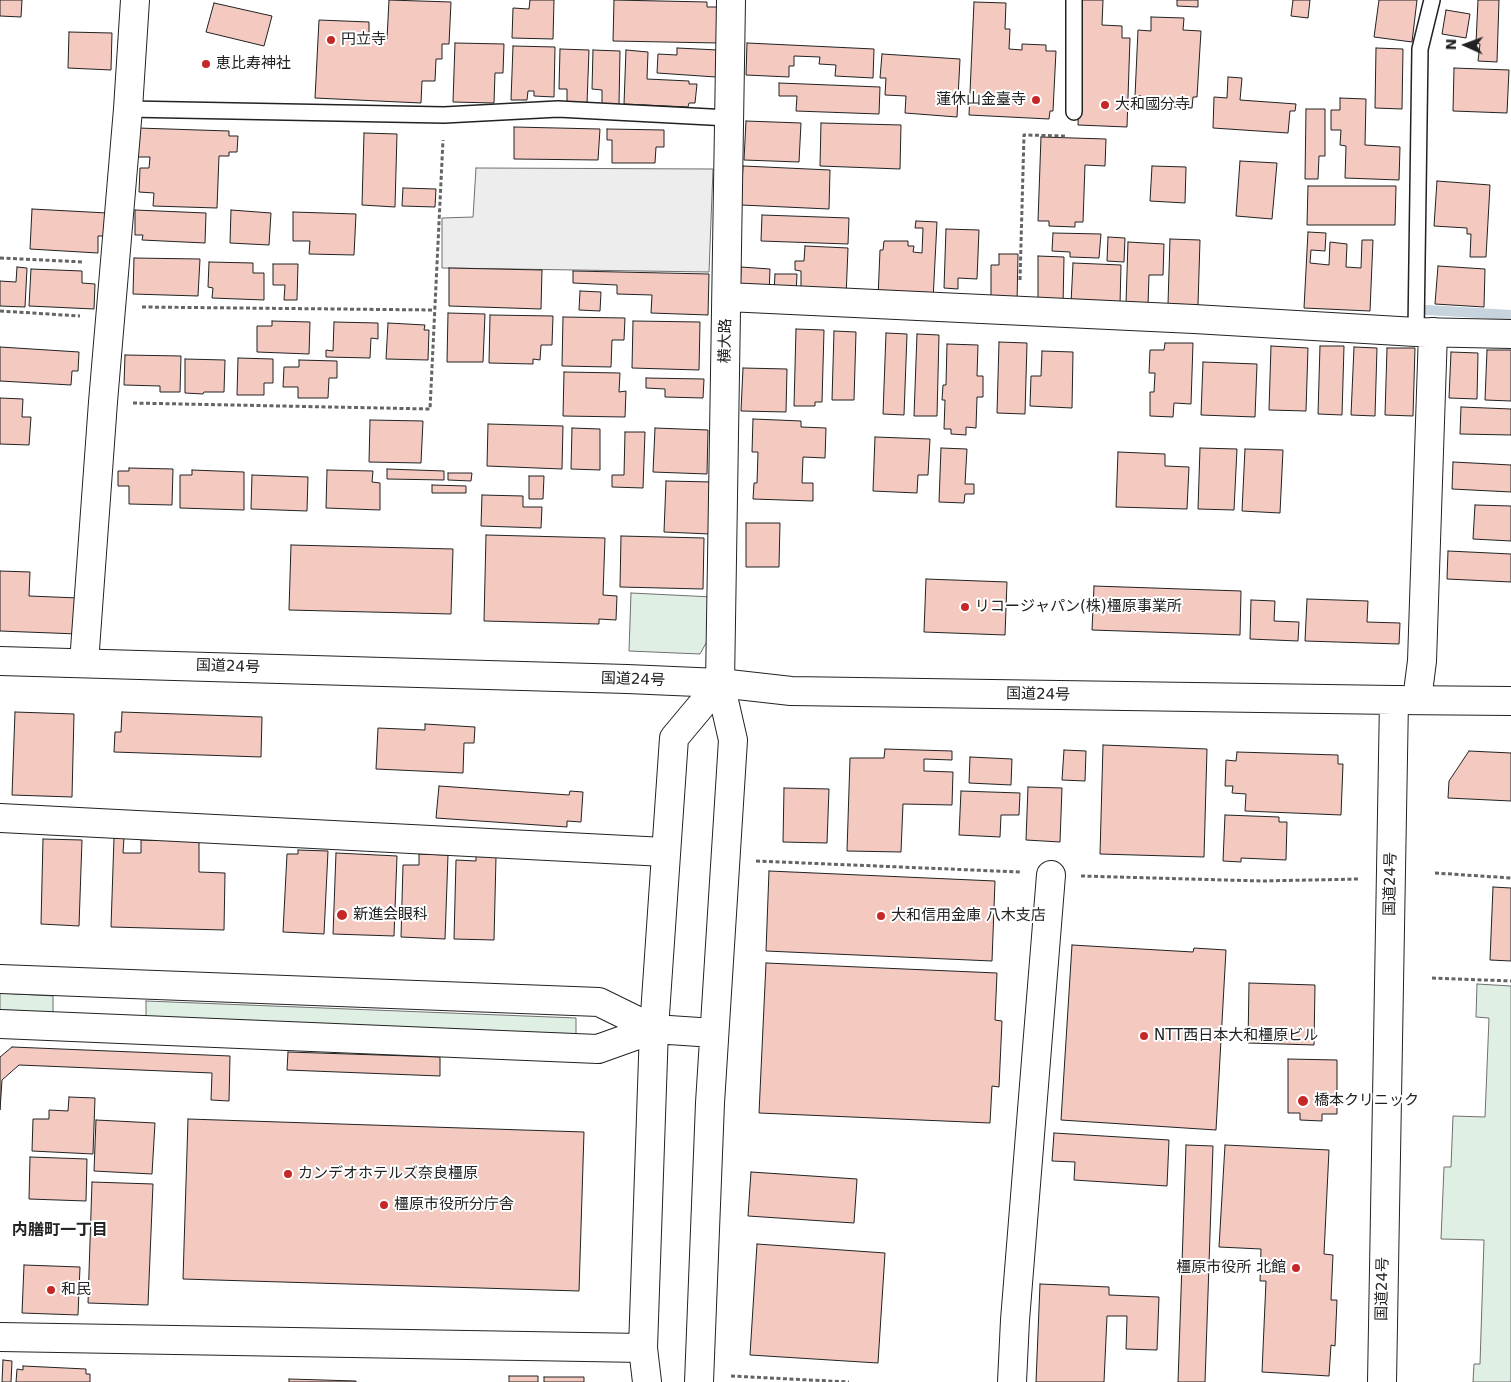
<!DOCTYPE html>
<meta charset="utf-8">
<style>
body{margin:0}
#map{position:relative;width:1511px;height:1382px;overflow:hidden;background:#fff;font-family:"DejaVu Sans",sans-serif}
canvas{display:block}
.north{position:absolute;left:1441px;top:20px;width:50px;height:50px;-webkit-text-stroke:4px #fff;paint-order:stroke;rotate:272deg;font-size:14px;font-weight:700;line-height:20px;text-align:center;color:#222}
.north::after{content:'';display:block;margin:auto;width:18px;height:22px;background:#222;clip-path:polygon(50% 0,100% 100%,50% 72%,0 100%)}
</style>
<div id="map">
<canvas width="1511" height="1382"></canvas>
<div class="north">N</div>
</div>
<script>
const ctx = document.querySelector('canvas').getContext('2d');
ctx.lineJoin = 'round';
function fill(path, color) {
  ctx.fillStyle = color;
  ctx.fill(path, 'evenodd');
}
function shape(rows) {
  const path = new Path2D();
  for (const r of rows) {
    path.moveTo(r[0], r[1]);
    for (let i = 2; i < r.length; i += 2) path.lineTo(r[i], r[i + 1]);
  }
  return path;
}
function strokePath(path, color, width, dash) {
  ctx.strokeStyle = color;
  ctx.lineWidth = width;
  ctx.lineCap = dash ? 'butt' : 'round';
  ctx.setLineDash(dash || []);
  ctx.stroke(path);
}
function write(font, color, halo, rows, align = 'center') {
  ctx.font = font + ' "DejaVu Sans","Noto Sans JP",sans-serif';
  ctx.lineWidth = 4;
  ctx.setLineDash([]);
  ctx.textBaseline = 'middle';
  ctx.strokeStyle = halo;
  ctx.fillStyle = color;
  for (const [text, x, y, turn = 0] of rows) {
    ctx.save();
    ctx.translate(x, y);
    ctx.rotate((+turn || 0) * Math.PI / 180);
    ctx.textAlign = isNaN(turn) ? turn : align;
    if (halo) ctx.strokeText(text, 0, 0);
    ctx.fillText(text, 0, 0);
    ctx.restore();
  }
}
const green = shape([
 [631,593,713,597,711,634,700,654,629,651,631,593],
 [1477,984,1511,986,1511,1382,1473,1382,1474,1364,1480,1364,1484,1240,1441,1239,1444,1167,1451,1167,1453,1116,1485,1117,1489,1018,1476,1017,1477,984],
 [0,993,53,996,53,1015,0,1013,0,993],
 [146,1001,576,1018,576,1036,146,1019,146,1001]
]);
fill(green, '#e0efe3');
strokePath(green, '#6f6f6f', 1);
const parking = shape([
 [476,168,713,169,709,272,442,268,442,218,473,217,476,168]
]);
fill(parking, '#ededed');
strokePath(parking, '#6f6f6f', 1);
strokePath(shape([
 [1427,310,1511,315]
]), '#c7d3dd', 10);
const building = shape([
 [0,0,22,0,21,17,0,16,0,0],
 [389,0,451,2,449,44,442,44,442,59,436,59,435,81,422,81,421,103,315,98,319,20,369,22,369,38,387,39,389,0],
 [530,0,554,0,553,39,512,38,513,8,529,9,530,0],
 [614,0,707,2,707,7,719,7,718,43,613,41,614,0],
 [1082,0,1103,0,1102,25,1122,26,1122,38,1130,38,1127,127,1078,125,1082,0],
 [1177,0,1198,0,1198,7,1177,6,1177,0],
 [1293,0,1310,0,1308,18,1291,16,1293,0],
 [1379,0,1417,0,1412,42,1374,37,1379,0],
 [1478,0,1499,0,1497,62,1478,61,1480,44,1476,43,1478,0],
 [974,2,1006,3,1005,29,1010,29,1009,49,1022,50,1022,44,1046,45,1046,51,1056,51,1053,111,1050,111,1049,119,969,115,974,2],
 [214,3,272,16,264,46,206,32,214,3],
 [1446,10,1470,14,1466,38,1442,34,1446,10],
 [1151,17,1184,18,1183,30,1201,31,1197,97,1193,97,1192,108,1141,105,1141,96,1135,96,1138,30,1151,31,1151,17],
 [69,32,112,33,111,70,68,68,69,32],
 [455,43,504,44,503,73,495,73,494,103,453,102,455,43],
 [747,43,874,49,873,78,835,76,836,65,819,64,820,57,794,56,794,66,789,66,789,77,746,75,747,43],
 [513,46,555,47,554,97,534,96,534,91,528,91,527,100,511,100,513,46],
 [677,48,718,50,716,77,657,73,658,54,677,55,677,48],
 [1376,48,1403,49,1402,109,1375,108,1376,48],
 [560,49,589,50,587,104,567,104,567,89,559,89,560,49],
 [593,50,620,51,619,105,602,104,602,90,592,89,593,50],
 [626,50,648,52,647,79,689,81,689,84,697,84,695,103,689,103,688,107,624,104,626,50],
 [882,54,960,59,957,117,905,113,906,96,885,95,886,78,880,78,882,54],
 [1454,68,1509,70,1507,113,1453,111,1454,68],
 [1228,77,1242,78,1240,100,1296,104,1295,111,1290,111,1288,133,1213,128,1214,97,1227,98,1228,77],
 [779,83,880,87,879,114,796,111,797,96,779,96,779,83],
 [1340,98,1366,99,1365,145,1400,147,1399,180,1345,178,1346,146,1340,145,1341,130,1331,130,1331,110,1340,110,1340,98],
 [1306,109,1325,109,1325,156,1319,156,1318,179,1305,179,1306,109],
 [746,121,801,123,799,162,744,160,746,121],
 [821,123,901,125,900,169,820,166,821,123],
 [514,127,600,129,598,160,514,159,514,127],
 [138,128,229,131,229,136,238,136,237,152,229,152,229,156,219,156,217,208,153,206,154,193,139,192,140,168,149,168,150,157,137,157,138,128],
 [607,129,664,130,664,147,656,147,655,163,612,163,612,140,607,140,607,129],
 [364,133,397,134,395,207,362,205,364,133],
 [1041,137,1106,139,1105,166,1085,165,1083,222,1075,222,1075,227,1049,226,1049,221,1038,221,1041,137],
 [1240,161,1277,163,1272,219,1236,216,1240,161],
 [743,166,830,170,829,209,741,205,743,166],
 [1152,166,1186,167,1185,203,1150,201,1152,166],
 [1437,181,1490,185,1486,257,1470,257,1471,234,1467,234,1467,228,1434,226,1437,181],
 [1308,186,1396,186,1395,225,1307,225,1308,186],
 [403,188,436,189,435,207,402,206,403,188],
 [32,209,107,213,106,236,98,236,98,253,30,249,32,209],
 [135,210,206,213,205,243,142,240,143,235,135,235,135,210],
 [231,210,271,213,269,245,230,243,231,210],
 [293,212,356,214,354,255,309,254,310,241,293,241,293,212],
 [762,215,849,218,848,244,761,241,762,215],
 [916,221,937,222,933,300,878,298,880,250,883,250,884,241,908,241,908,246,914,246,913,252,922,253,923,228,915,228,916,221],
 [946,229,979,230,977,279,958,278,958,289,944,288,946,229],
 [1308,232,1326,233,1325,251,1311,250,1310,263,1329,265,1330,242,1347,244,1346,267,1361,268,1362,240,1373,240,1370,311,1304,308,1308,232],
 [1053,233,1101,234,1099,258,1070,257,1070,252,1052,251,1053,233],
 [1108,237,1125,238,1124,262,1107,261,1108,237],
 [1170,239,1200,240,1198,305,1168,304,1170,239],
 [1128,242,1164,244,1163,275,1149,275,1148,305,1126,304,1128,242],
 [805,246,848,248,846,297,801,295,801,271,795,270,795,261,804,261,805,246],
 [999,254,1018,254,1017,303,991,302,991,265,999,265,999,254],
 [1038,256,1064,257,1063,305,1038,304,1038,256],
 [134,258,200,259,198,296,133,294,134,258],
 [209,262,253,263,253,273,264,273,264,300,212,298,213,288,208,287,209,262],
 [1073,263,1121,265,1120,305,1071,303,1073,263],
 [273,264,298,264,297,300,284,300,285,285,273,285,273,264],
 [1438,266,1485,269,1484,307,1435,304,1438,266],
 [17,267,27,268,25,307,0,306,0,281,16,282,17,267],
 [741,267,770,269,769,295,740,293,741,267],
 [449,268,542,270,541,309,449,306,449,268],
 [31,269,82,271,82,283,95,284,94,309,29,306,31,269],
 [573,271,709,274,708,315,651,313,652,295,617,294,617,285,573,283,573,271],
 [775,274,797,274,796,295,774,294,775,274],
 [580,291,601,292,600,311,579,310,580,291],
 [448,313,485,314,483,362,447,362,448,313],
 [490,315,553,316,552,345,541,345,540,360,533,359,533,364,489,363,490,315],
 [563,317,625,318,624,340,612,340,611,367,562,366,563,317],
 [272,321,310,322,309,354,257,352,257,326,272,326,272,321],
 [633,321,700,322,699,370,632,368,633,321],
 [334,322,378,323,378,339,371,338,370,358,326,357,326,350,333,351,334,322],
 [388,323,425,325,424,330,429,330,428,360,386,359,388,323],
 [796,329,824,330,822,402,815,402,815,406,794,406,796,329],
 [834,331,856,332,854,400,832,400,834,331],
 [886,333,907,334,904,415,883,414,886,333],
 [917,334,939,335,937,416,914,416,917,334],
 [999,342,1027,343,1025,414,997,413,999,342],
 [1165,343,1193,343,1191,404,1174,403,1173,417,1150,416,1150,392,1154,392,1155,373,1149,373,1150,350,1164,350,1165,343],
 [947,344,978,345,977,376,983,376,983,397,977,397,976,428,966,427,966,435,951,434,951,429,944,429,945,400,942,400,943,385,946,385,947,344],
 [1271,346,1308,348,1306,411,1269,410,1271,346],
 [1320,346,1344,346,1342,415,1318,414,1320,346],
 [0,347,79,352,78,371,72,371,71,385,0,381,0,347],
 [1354,347,1377,348,1375,416,1351,415,1354,347],
 [1387,348,1415,348,1413,416,1385,415,1387,348],
 [1487,350,1511,350,1511,401,1485,400,1487,350],
 [1042,351,1073,352,1072,408,1030,406,1031,376,1041,376,1042,351],
 [1451,352,1478,353,1477,399,1449,398,1451,352],
 [125,355,181,356,180,392,160,392,160,386,124,385,125,355],
 [238,358,273,359,273,383,264,383,264,395,237,395,238,358],
 [185,359,225,360,224,392,204,392,203,394,185,393,185,359],
 [299,360,337,361,337,378,329,378,328,398,298,398,298,387,283,387,284,367,299,367,299,360],
 [1203,362,1257,364,1255,417,1201,415,1203,362],
 [743,368,787,369,786,412,741,411,743,368],
 [564,372,620,373,619,392,626,391,625,417,563,416,564,372],
 [646,378,704,379,703,398,665,397,665,389,646,388,646,378],
 [0,398,23,399,22,417,31,417,29,445,0,444,0,398],
 [1461,407,1511,409,1511,435,1460,434,1461,407],
 [753,419,801,421,801,427,826,428,825,458,803,457,802,483,813,483,813,501,753,499,754,483,757,483,758,452,752,452,753,419],
 [370,420,423,421,421,463,369,462,370,420],
 [488,424,563,426,562,469,487,466,488,424],
 [572,428,600,429,600,470,571,469,572,428],
 [655,428,708,430,707,474,653,472,655,428],
 [625,432,645,432,643,488,612,487,612,475,624,475,625,432],
 [875,437,930,439,928,475,918,475,917,493,873,491,875,437],
 [941,448,967,449,965,484,974,484,974,494,965,494,964,503,939,502,941,448],
 [1200,448,1237,449,1234,510,1198,509,1200,448],
 [1245,449,1283,450,1280,513,1242,511,1245,449],
 [1118,452,1165,454,1165,466,1189,467,1187,509,1116,507,1118,452],
 [1453,462,1511,465,1511,492,1452,489,1453,462],
 [129,468,173,469,172,505,129,504,129,486,118,486,118,471,129,471,129,468],
 [387,469,444,471,444,480,387,479,387,469],
 [192,470,244,472,244,510,180,508,180,475,192,475,192,470],
 [327,470,373,471,372,482,380,483,380,510,326,508,327,470],
 [448,473,472,473,471,481,448,480,448,473],
 [252,475,308,477,307,511,251,509,252,475],
 [529,476,544,476,543,499,529,499,529,476],
 [666,481,712,482,710,534,664,532,666,481],
 [432,485,466,486,466,493,432,493,432,485],
 [482,495,523,496,523,507,542,507,541,528,481,526,482,495],
 [1475,505,1511,506,1511,541,1473,539,1475,505],
 [746,523,780,523,779,567,746,567,746,523],
 [486,535,605,538,603,595,617,596,616,620,599,619,599,624,484,621,486,535],
 [621,536,704,538,703,589,620,587,621,536],
 [291,545,453,549,451,614,289,610,291,545],
 [1448,551,1511,554,1511,582,1447,579,1448,551],
 [0,571,30,572,29,596,79,598,78,634,0,631,0,571],
 [926,579,1007,582,1005,635,924,632,926,579],
 [1094,586,1241,591,1240,635,1092,630,1094,586],
 [1307,599,1368,601,1367,622,1400,623,1399,644,1305,641,1307,599],
 [1251,600,1275,601,1274,621,1299,622,1298,641,1250,639,1251,600],
 [15,712,74,714,72,797,12,795,15,712],
 [122,712,262,717,261,757,114,752,115,732,121,732,122,712],
 [425,724,475,727,474,743,464,743,463,773,376,769,378,728,425,730,425,724],
 [1103,745,1207,749,1204,857,1100,854,1103,745],
 [885,749,952,751,952,760,924,759,924,771,953,772,952,805,903,804,901,852,847,851,850,758,884,758,885,749],
 [1064,750,1086,751,1085,781,1062,780,1064,750],
 [1469,751,1511,753,1511,801,1448,798,1449,781,1469,751],
 [1237,752,1338,755,1338,764,1343,764,1341,815,1245,811,1246,794,1232,793,1233,786,1225,786,1226,760,1236,761,1237,752],
 [970,757,1012,759,1011,785,969,783,970,757],
 [439,786,569,795,570,791,583,792,581,822,567,821,567,827,436,818,439,786],
 [1028,787,1062,788,1060,842,1026,840,1028,787],
 [784,788,829,789,827,843,783,842,784,788],
 [961,791,1020,793,1019,815,1001,815,1000,837,959,835,961,791],
 [1225,815,1279,817,1279,822,1287,822,1286,860,1241,858,1241,862,1223,861,1225,815],
 [114,838,124,838,123,853,141,853,141,840,199,841,199,872,225,873,224,930,111,927,114,838],
 [43,839,82,840,79,926,41,924,43,839],
 [298,850,328,851,324,934,283,932,287,854,298,854,298,850],
 [336,853,397,856,394,936,333,934,336,853],
 [419,854,448,855,445,939,401,937,403,865,419,865,419,854],
 [476,856,496,857,494,940,454,939,456,860,476,861,476,856],
 [769,871,995,881,992,961,766,951,769,871],
 [1493,887,1511,888,1511,961,1490,960,1493,887],
 [1072,945,1193,952,1194,948,1226,950,1216,1130,1061,1120,1072,945],
 [766,963,997,973,995,1020,1002,1021,999,1087,992,1086,990,1123,759,1113,766,963],
 [1249,983,1315,985,1314,1045,1248,1043,1249,983],
 [12,1047,230,1056,229,1101,211,1100,212,1073,19,1065,2,1080,0,1110,0,1057,12,1047],
 [288,1052,440,1057,440,1076,287,1070,288,1052],
 [1288,1059,1337,1060,1337,1114,1322,1114,1322,1121,1300,1120,1300,1113,1288,1113,1288,1059],
 [69,1097,95,1098,93,1154,32,1151,33,1119,49,1119,49,1110,68,1111,69,1097],
 [188,1119,584,1132,579,1291,183,1279,188,1119],
 [96,1120,155,1123,152,1174,94,1171,96,1120],
 [1054,1133,1169,1140,1167,1186,1074,1180,1075,1162,1052,1161,1054,1133],
 [1186,1145,1213,1146,1205,1382,1178,1382,1186,1145],
 [1225,1145,1329,1150,1324,1254,1333,1255,1331,1300,1337,1300,1335,1346,1331,1345,1329,1376,1262,1372,1266,1281,1260,1281,1261,1249,1219,1247,1225,1145],
 [30,1157,87,1159,86,1201,29,1199,30,1157],
 [751,1172,857,1179,854,1223,748,1216,751,1172],
 [92,1182,153,1184,148,1305,88,1303,92,1182],
 [757,1244,885,1253,878,1363,750,1355,757,1244],
 [24,1265,80,1267,78,1315,22,1313,24,1265],
 [1040,1284,1109,1287,1109,1295,1159,1297,1157,1350,1126,1349,1127,1316,1107,1316,1104,1382,1036,1382,1040,1284],
 [3,1360,12,1361,11,1382,2,1382,3,1360],
 [23,1366,86,1369,86,1374,90,1374,90,1382,16,1382,17,1369,23,1370,23,1366],
 [509,1376,538,1376,538,1382,509,1382,509,1376],
 [544,1377,584,1377,584,1382,544,1382,544,1377],
 [289,1379,356,1381,356,1382,289,1382,289,1379]
]);
fill(building, '#f3c9c0');
strokePath(building, '#222', 1);
const lane = shape([
 [1074,0,1074,112],
 [128,109,444,115,558,109,729,118],
 [1416,332,1420,49,1432,0]
]);
const street = shape([
 [727,297,1194,319,1416,332,1511,334],
 [84,663,103,402,128,109,135,0],
 [720,683,731,0],
 [1417,700,1422,661,1433,332],
 [0,818,665,852],
 [0,979,599,1002,654,1029],
 [0,1337,643,1348],
 [1012,1382,1015,1320,1051,875]
]);
const secondary = shape([
 [1394,700,1511,701],
 [0,1024,598,1049,654,1029,714,1033],
 [647,1382,643,1348,654,1029,674,738,720,683],
 [699,1382,710,1103,733,740,720,683]
]);
const highway = shape([
 [0,661,627,679,720,683,791,691,1394,700,1382,1382]
]);
strokePath(lane, '#222', 18);
strokePath(street, '#222', 30);
strokePath(secondary, '#222', 30);
strokePath(highway, '#222', 30);
strokePath(shape([
 [0,258,84,262],
 [1020,280,1024,135,1065,136],
 [142,307,434,310],
 [0,311,80,316],
 [133,403,430,409,443,140],
 [756,861,1020,872],
 [1435,873,1511,878],
 [1081,876,1261,881,1360,879],
 [1432,978,1511,981],
 [731,1376,849,1382]
]), '#646464', 3, [4, 2.5]);
strokePath(lane, '#fff', 15);
strokePath(street, '#fff', 28);
strokePath(secondary, '#fff', 28);
strokePath(highway, '#fff', 28);
for (const [x, y, r, color] of [
 [331,40,5,"#c62828"],
 [206,64,5,"#c62828"],
 [1036,100,5,"#c62828"],
 [1105,105,5,"#c62828"],
 [965,607,5,"#c62828"],
 [342,915,6,"#c62828"],
 [881,916,5,"#c62828"],
 [1144,1036,5,"#c62828"],
 [1303,1101,6,"#c62828"],
 [288,1174,5,"#c62828"],
 [384,1205,5,"#c62828"],
 [1296,1268,5,"#c62828"],
 [51,1290,5,"#c62828"]
]) {
  const dot = new Path2D();
  dot.arc(x, y, r, 0, 2 * Math.PI);
  ctx.fillStyle = color;
  ctx.fill(dot);
  strokePath(dot, '#fff', 2);
}
write('15px', '#222', '#fff', [
 ["円立寺",341,40],
 ["恵比寿神社",216,64],
 ["蓮休山金臺寺",1026,100,"right"],
 ["大和國分寺",1115,105],
 ["リコージャパン(株)橿原事業所",975,607],
 ["新進会眼科",353,915],
 ["大和信用金庫 八木支店",891,916],
 ["NTT西日本大和橿原ビル",1154,1036],
 ["橋本クリニック",1314,1101],
 ["カンデオホテルズ奈良橿原",298,1174],
 ["橿原市役所分庁舎",394,1205],
 ["橿原市役所 北館",1286,1268,"right"],
 ["和民",61,1290]
], 'left');
write('15px', '#222', '#fff', [
 ["横大路",726,341,-89],
 ["国道24号",228,667,2],
 ["国道24号",633,680,2],
 ["国道24号",1038,695,1],
 ["国道24号",1391,884,-89],
 ["国道24号",1383,1289,-89]
]);
write('bold 16px', '#222', '#fff', [
 ["内膳町一丁目",60,1231]
]);
</script>
